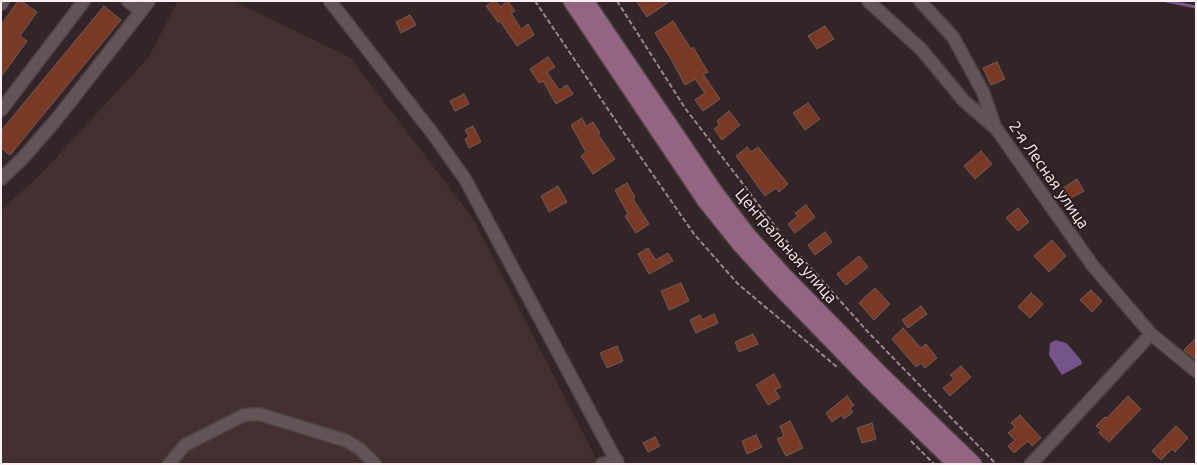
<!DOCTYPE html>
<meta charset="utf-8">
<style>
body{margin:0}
#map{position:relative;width:1197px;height:465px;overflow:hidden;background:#332527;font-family:Ubuntu,sans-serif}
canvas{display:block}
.frame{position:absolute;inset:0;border:2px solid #faf0f1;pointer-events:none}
</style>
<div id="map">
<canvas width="1197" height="465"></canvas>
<div class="frame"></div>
</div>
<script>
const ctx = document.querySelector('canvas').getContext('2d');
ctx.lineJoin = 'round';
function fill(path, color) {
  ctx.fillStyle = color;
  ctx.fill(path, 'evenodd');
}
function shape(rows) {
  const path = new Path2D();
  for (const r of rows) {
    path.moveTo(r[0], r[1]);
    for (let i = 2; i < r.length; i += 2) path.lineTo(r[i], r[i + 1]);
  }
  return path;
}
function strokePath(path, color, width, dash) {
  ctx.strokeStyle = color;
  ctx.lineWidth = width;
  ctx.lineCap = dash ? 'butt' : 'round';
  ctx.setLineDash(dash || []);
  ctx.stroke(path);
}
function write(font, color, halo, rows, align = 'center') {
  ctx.font = font + ' Ubuntu,sans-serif';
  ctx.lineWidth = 4;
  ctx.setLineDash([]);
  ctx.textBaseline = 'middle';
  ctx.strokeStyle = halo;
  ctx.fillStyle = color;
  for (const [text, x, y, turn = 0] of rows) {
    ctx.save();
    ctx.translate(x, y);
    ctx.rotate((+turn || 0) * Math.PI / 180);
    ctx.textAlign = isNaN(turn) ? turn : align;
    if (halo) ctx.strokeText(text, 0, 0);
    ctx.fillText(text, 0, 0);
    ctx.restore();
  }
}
fill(shape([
 [178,1,234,1,351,58,473,219,599,464,1,464,1,210,38,177,148,58]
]), '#432e31');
fill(shape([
 [1056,340,1066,343,1070,347,1081,360,1082,364,1062,375,1049,355,1050,343]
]), '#75538b');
strokePath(shape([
 [1166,1,1196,7]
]), '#75538b', 3);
const building = shape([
 [18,1,21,1,37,12,20,36,27,41,1,77,1,25,18,1],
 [494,1,496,1,500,7,508,1,515,11,511,13,521,29,528,24,534,35,517,46,500,21,498,22,486,6,494,1],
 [636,1,670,1,647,17,636,1],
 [104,6,121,20,10,155,1,148,1,131,104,6],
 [410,15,416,25,401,33,396,22,410,15],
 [673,21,691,49,693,47,708,72,703,74,720,99,703,111,695,100,705,93,695,79,685,85,671,59,655,33,673,21],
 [825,26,834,39,817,49,808,36,825,26],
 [548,57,555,67,547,72,559,90,567,85,573,94,556,104,543,81,539,83,530,69,548,57],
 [997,62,1005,79,991,85,983,68,997,62],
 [464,94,469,104,455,111,450,101,464,94],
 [808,103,820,119,805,130,793,113,808,103],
 [729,111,740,125,722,140,714,129,719,125,717,121,729,111],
 [582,118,586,126,593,122,600,133,598,134,615,159,593,174,581,156,586,152,571,125,582,118],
 [473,126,481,142,469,148,465,139,469,137,465,130,473,126],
 [747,147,751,152,758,147,788,184,779,192,776,188,765,196,736,156,747,147],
 [981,151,992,164,975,179,964,166,981,151],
 [1077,179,1084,191,1069,199,1064,195,1063,188,1077,179],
 [627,183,635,197,633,199,649,224,636,233,625,216,628,214,615,190,627,183],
 [558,186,567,202,549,212,541,196,558,186],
 [806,205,815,217,795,233,788,224,798,216,795,213,806,205],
 [1018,208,1029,222,1018,231,1006,218,1018,208],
 [825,232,832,242,815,255,808,245,825,232],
 [1052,240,1066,256,1049,272,1034,256,1052,240],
 [648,248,656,260,668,253,673,261,649,274,638,254,648,248],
 [859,256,868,267,846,285,837,274,859,256],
 [681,283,689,301,669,310,661,291,681,283],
 [875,288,890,304,874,320,859,303,875,288],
 [1091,290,1102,301,1092,312,1080,300,1091,290],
 [1031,293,1043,304,1030,318,1018,307,1031,293],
 [921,306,927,314,908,328,902,320,921,306],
 [714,314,718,323,696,333,690,320,700,315,702,320,714,314],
 [903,328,921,348,926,344,937,358,925,368,921,363,916,367,892,339,903,328],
 [753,334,758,344,739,352,735,342,753,334],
 [1196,338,1196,360,1184,350,1196,338],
 [617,346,623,361,607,368,600,353,617,346],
 [961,366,971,377,950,396,943,388,954,379,950,375,961,366],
 [774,374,781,387,775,390,780,398,768,405,756,385,774,374],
 [847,396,854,405,850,408,853,412,844,419,841,415,832,422,826,413,847,396],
 [1128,396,1141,409,1109,442,1099,433,1101,430,1096,426,1105,417,1107,418,1128,396],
 [1020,415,1041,438,1032,446,1028,441,1014,453,1008,446,1015,440,1008,433,1015,427,1011,423,1020,415],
 [790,421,803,448,786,456,777,439,784,436,780,426,790,421],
 [872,423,876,439,862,443,857,428,872,423],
 [1176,426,1188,438,1175,452,1172,449,1161,460,1152,451,1176,426],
 [756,435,762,447,747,454,742,441,756,435],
 [655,437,660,446,648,452,643,443,655,437]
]);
fill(building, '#793925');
strokePath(building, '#6d5e59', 1);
const minor = shape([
 [128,1,141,11],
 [330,1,433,134,465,179,618,464],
 [868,1,921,49,964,101,993,126],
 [920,1,953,37,983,92,995,127,1093,266,1151,334,1196,371],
 [1,4,3,1],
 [1,110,84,1],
 [1,179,22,159,56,120,149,1],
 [169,464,185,445,244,415,259,414,347,441,360,449,375,464],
 [602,464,617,460],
 [1031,464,1151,334]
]);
const major = shape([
 [571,1,705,201,741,246,775,283,875,386,955,464],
 [586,1,716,193,749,236,784,275,883,376,974,464]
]);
strokePath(minor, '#4b4042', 15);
strokePath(major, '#4b4042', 18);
strokePath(shape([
 [535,1,624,133,694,234,738,284,837,367],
 [617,1,685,108,784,238,868,332,996,464],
 [911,441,934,464]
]), '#95898b', 2, [5, 2.5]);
strokePath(minor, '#635356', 12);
strokePath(major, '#946581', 15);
write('16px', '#faf0f1', '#291b1d', [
 ["2-я Лесная улица",1049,175,55],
 ["Центральная улица",786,246,49]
]);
</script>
